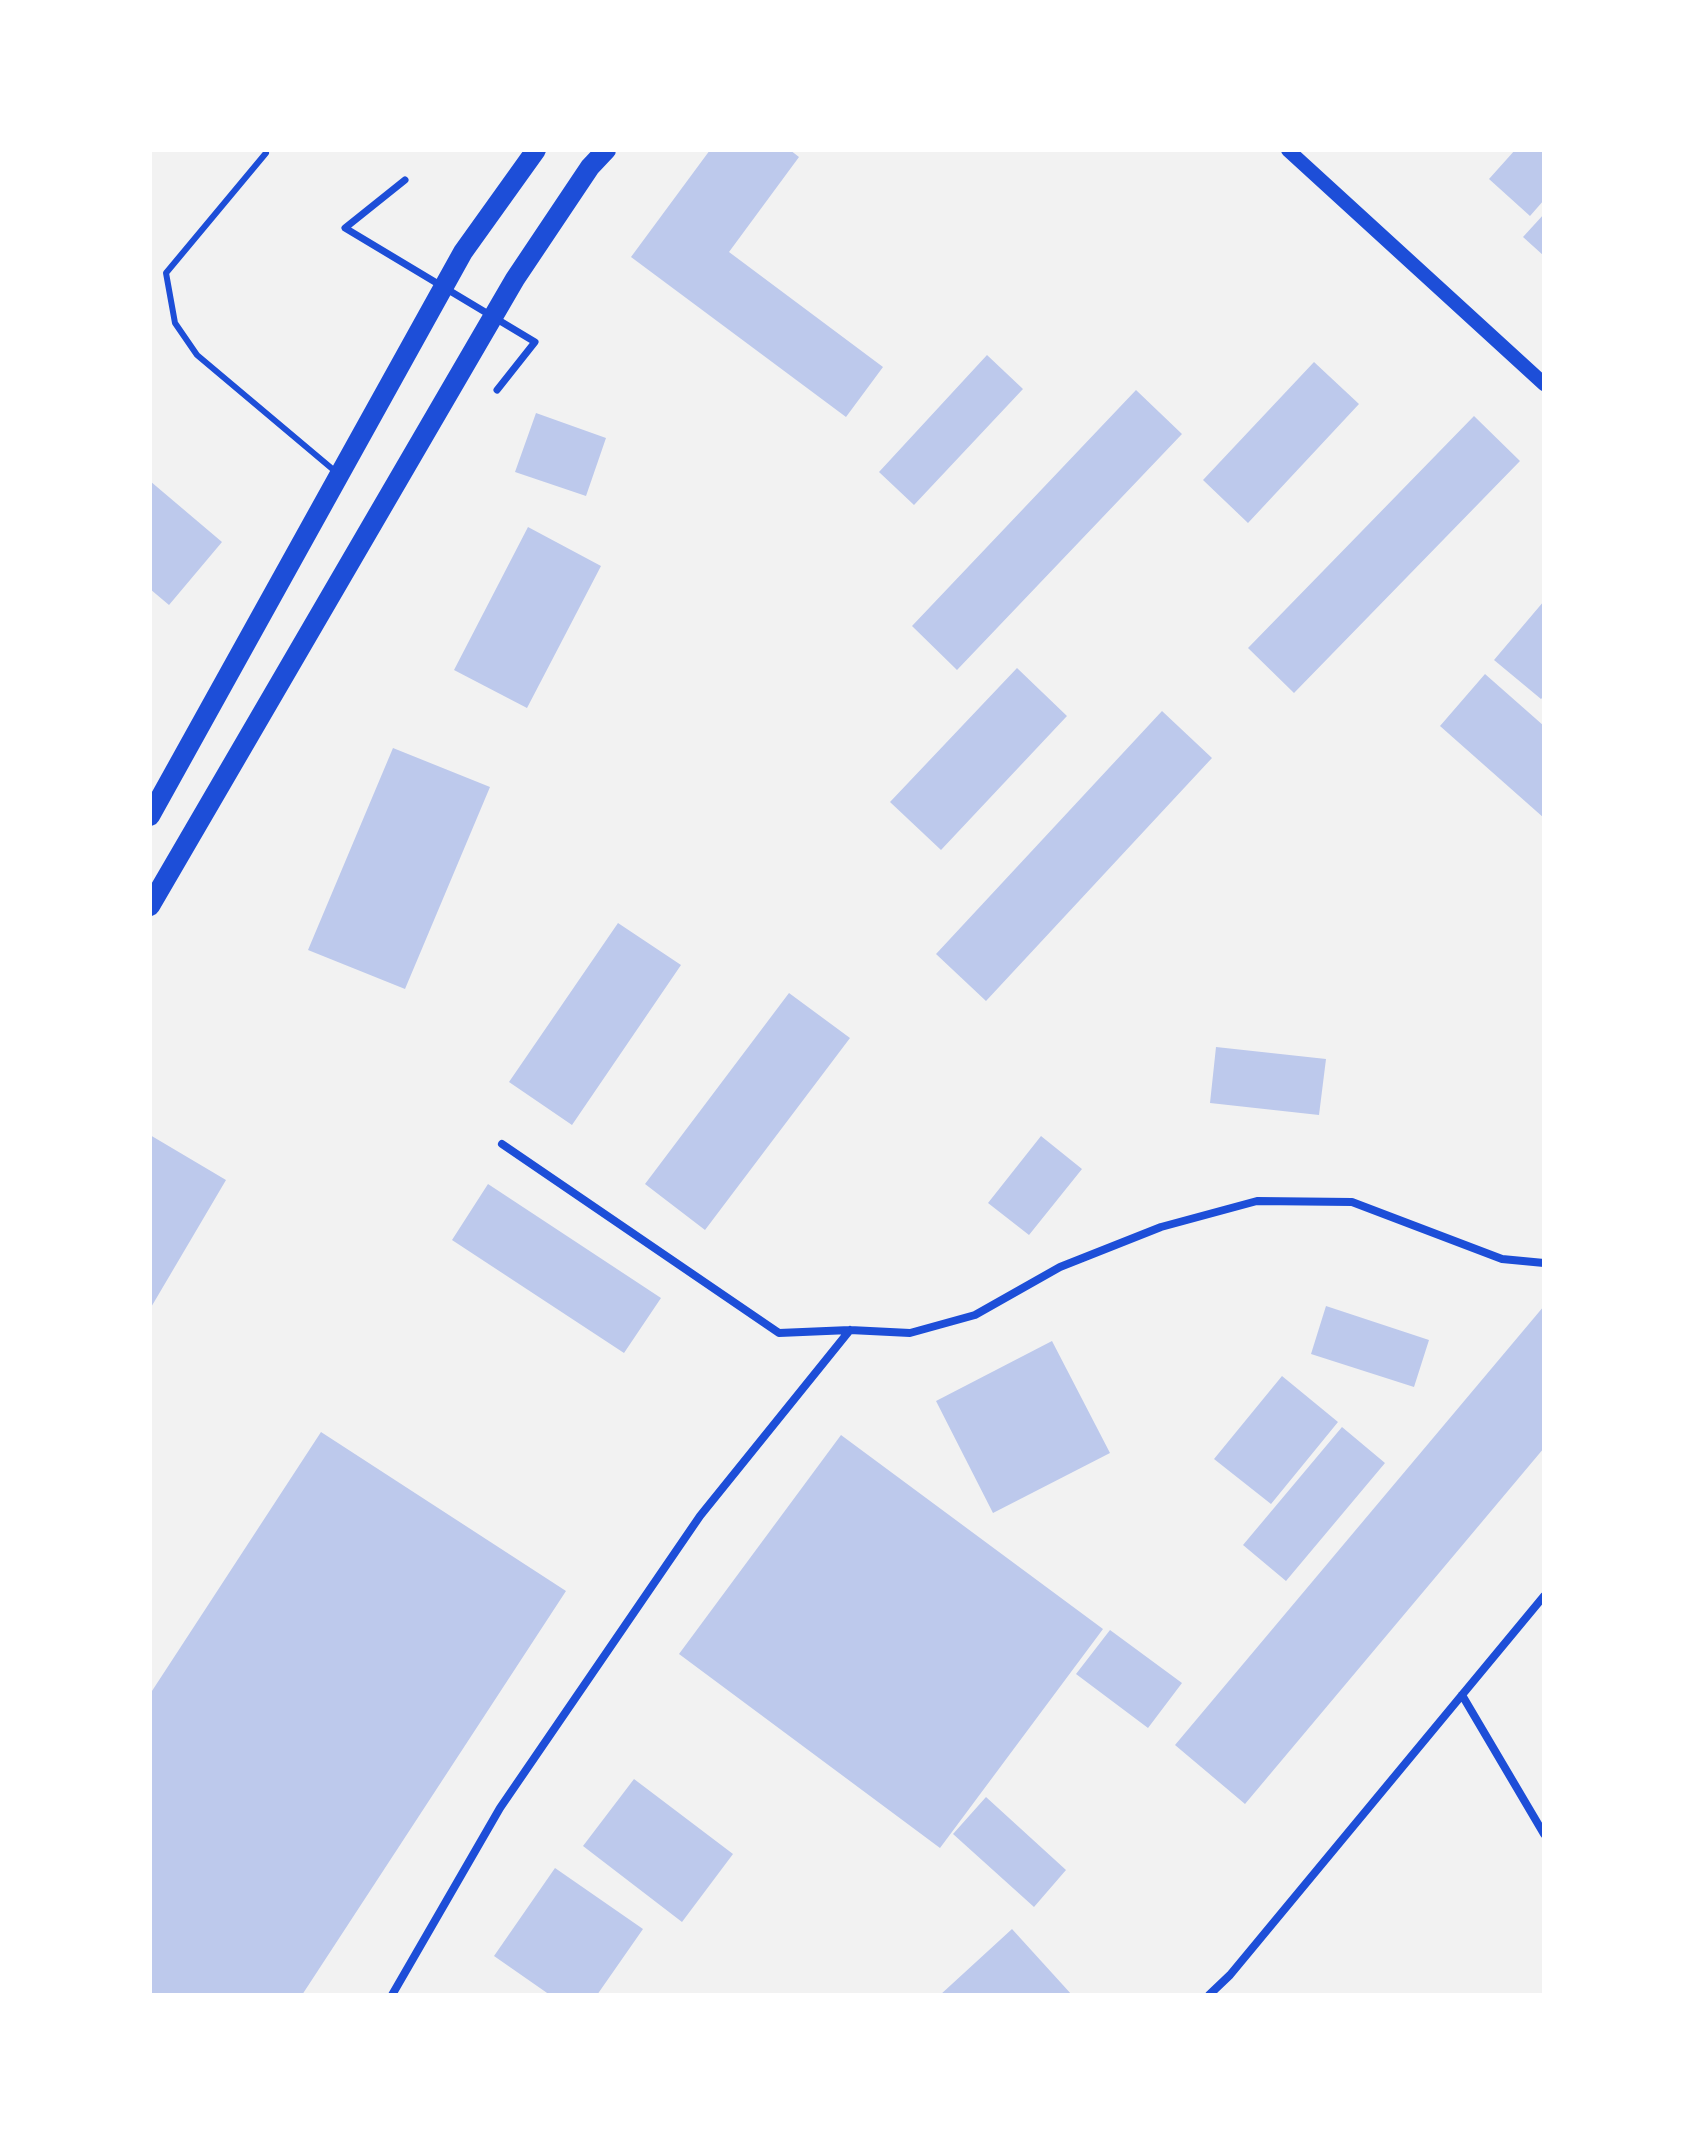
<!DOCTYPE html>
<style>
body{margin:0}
#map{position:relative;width:1694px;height:2145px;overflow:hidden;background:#f2f2f2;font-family:Quicksand,sans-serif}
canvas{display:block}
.frame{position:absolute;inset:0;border:152px solid #fff;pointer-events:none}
</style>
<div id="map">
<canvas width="1694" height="2145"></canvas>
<div class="frame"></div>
</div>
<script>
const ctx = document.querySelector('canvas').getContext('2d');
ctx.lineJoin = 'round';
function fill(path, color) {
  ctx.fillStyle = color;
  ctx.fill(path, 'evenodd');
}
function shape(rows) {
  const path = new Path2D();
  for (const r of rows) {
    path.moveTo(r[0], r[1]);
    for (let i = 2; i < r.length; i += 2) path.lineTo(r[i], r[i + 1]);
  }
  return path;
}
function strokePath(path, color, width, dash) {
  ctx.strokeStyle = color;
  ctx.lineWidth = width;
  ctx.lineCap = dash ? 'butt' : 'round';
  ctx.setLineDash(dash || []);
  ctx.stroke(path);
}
fill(shape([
 [710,150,790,150,799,157,729,252,883,367,846,417,631,257],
 [1515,150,1544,150,1544,200,1530,216,1489,179],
 [1544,214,1544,256,1523,237],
 [987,355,1023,389,914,505,879,472],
 [1314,362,1359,404,1248,523,1203,480],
 [1136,390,1182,434,957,670,912,626],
 [536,413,606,438,586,496,515,472],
 [1474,416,1520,461,1294,693,1248,648],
 [150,481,222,542,169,605,150,589],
 [528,527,601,566,527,708,454,670],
 [1544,601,1544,696,1541,699,1494,660],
 [1017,668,1067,716,941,850,890,802],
 [1485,674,1544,726,1544,818,1440,726],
 [1162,711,1212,758,986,1001,936,954],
 [393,748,490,787,405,989,308,950],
 [618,923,681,965,572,1125,509,1082],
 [789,993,850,1038,705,1230,645,1184],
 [1216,1047,1326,1059,1319,1115,1210,1103],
 [150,1135,226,1180,150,1309],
 [1041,1136,1082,1169,1029,1235,988,1203],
 [488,1184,661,1298,624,1353,452,1240],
 [1326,1306,1429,1340,1414,1387,1311,1354],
 [1544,1306,1544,1448,1245,1804,1175,1745],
 [1052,1341,1110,1453,993,1513,936,1401],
 [1282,1376,1338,1422,1271,1504,1214,1459],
 [1342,1427,1385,1463,1286,1581,1243,1545],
 [321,1432,566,1591,302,1995,150,1995,150,1694],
 [841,1435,1103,1629,940,1848,679,1654],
 [1110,1630,1182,1683,1148,1728,1076,1674],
 [634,1779,733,1854,682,1922,583,1846],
 [986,1797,1066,1870,1034,1907,953,1834],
 [555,1868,643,1929,597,1995,550,1995,494,1956],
 [1012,1929,1072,1995,940,1995]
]), '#bdc9ec');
strokePath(shape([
 [266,153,166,273,175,323,197,355,336,472]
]), '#1d4ed8', 6);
strokePath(shape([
 [405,180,345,228,535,342,497,390]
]), '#1d4ed8', 7);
strokePath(shape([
 [502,1144,779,1333,850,1330,910,1333,975,1315,1060,1267,1161,1227,1257,1201,1352,1202,1502,1259,1544,1263],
 [1462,1695,1544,1834],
 [392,1995,500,1808,700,1516,850,1330],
 [1209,1995,1230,1975,1544,1596]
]), '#1d4ed8', 8);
strokePath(shape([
 [1288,150,1544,384]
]), '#1d4ed8', 14);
strokePath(shape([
 [150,816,463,252,536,150],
 [150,906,515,279,590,167,606,150]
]), '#1d4ed8', 20);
</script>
